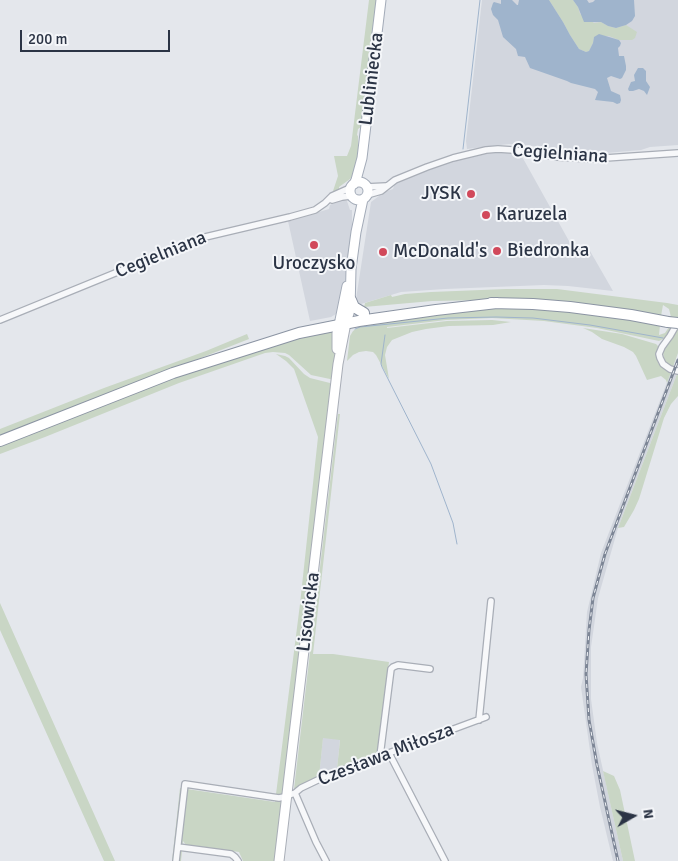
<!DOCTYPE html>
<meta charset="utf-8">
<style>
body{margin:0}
#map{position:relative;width:678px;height:861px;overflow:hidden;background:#e4e7ec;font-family:Signika,sans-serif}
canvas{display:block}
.north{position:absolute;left:608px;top:791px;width:50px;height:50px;-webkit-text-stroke:4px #f4f6f9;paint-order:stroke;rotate:82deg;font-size:14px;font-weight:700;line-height:20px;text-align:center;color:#2b3445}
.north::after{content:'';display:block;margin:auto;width:18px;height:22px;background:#2b3445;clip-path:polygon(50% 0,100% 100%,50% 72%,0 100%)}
.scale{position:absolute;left:20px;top:30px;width:150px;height:22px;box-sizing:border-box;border:2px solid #2b3445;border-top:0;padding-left:6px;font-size:15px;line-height:18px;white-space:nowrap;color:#2b3445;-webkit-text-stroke:4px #f4f6f9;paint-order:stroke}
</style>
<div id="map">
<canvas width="678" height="861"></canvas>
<div class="north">N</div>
<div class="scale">200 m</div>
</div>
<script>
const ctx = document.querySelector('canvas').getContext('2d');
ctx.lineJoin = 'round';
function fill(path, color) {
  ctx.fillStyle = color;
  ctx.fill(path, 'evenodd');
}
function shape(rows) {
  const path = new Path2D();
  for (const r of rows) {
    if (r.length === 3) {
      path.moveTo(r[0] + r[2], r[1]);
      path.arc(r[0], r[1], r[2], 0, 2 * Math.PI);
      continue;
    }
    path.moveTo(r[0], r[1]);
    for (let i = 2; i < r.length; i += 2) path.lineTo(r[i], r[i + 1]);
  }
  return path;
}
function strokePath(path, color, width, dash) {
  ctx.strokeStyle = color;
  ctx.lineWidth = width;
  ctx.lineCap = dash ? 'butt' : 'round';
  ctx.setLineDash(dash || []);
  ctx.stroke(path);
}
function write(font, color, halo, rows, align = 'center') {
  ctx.font = font + ' Signika,sans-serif';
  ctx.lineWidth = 4;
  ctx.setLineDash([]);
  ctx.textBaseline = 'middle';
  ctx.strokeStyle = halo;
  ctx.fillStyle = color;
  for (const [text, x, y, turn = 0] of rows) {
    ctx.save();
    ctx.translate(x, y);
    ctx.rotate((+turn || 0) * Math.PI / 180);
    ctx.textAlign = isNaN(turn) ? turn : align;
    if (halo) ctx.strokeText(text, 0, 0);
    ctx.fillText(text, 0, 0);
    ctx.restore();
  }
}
fill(shape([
 [482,0,678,0,678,145,650,147,641,150,594,154,558,151,533,146,509,144,467,149,466,141],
 [505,151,520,153,574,250,586,244,613,291,568,286,544,285,445,289,401,292,361,304,357,302,356,299,371,202,379,196,379,194,393,189,395,183,427,169,484,153],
 [343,200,347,201,350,210,352,210,352,225,344,289,339,308,336,314,331,317,310,321,288,221,329,209,330,205,334,203],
 [671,372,677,374,618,528,598,598,591,647,591,699,597,743,623,861,613,861,600,807,592,765,581,687,583,678,587,612,601,553],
 [323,737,340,739,337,769,319,777]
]), '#d2d6de');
fill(shape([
 [369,0,378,0,365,108,361,127,358,129,357,135,358,136,358,156,355,172,350,179,339,187,339,190,333,193,333,191,338,176,334,156,347,156,351,146],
 [549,0,573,0,578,7,580,14,594,23,601,22,608,26,616,28,626,25,637,32,635,38,632,40,619,40,609,36,594,37,593,43,589,51,586,52,579,49,570,35,563,22],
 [506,289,557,289,667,303,678,305,678,318,671,317,669,309,663,305,661,316,492,300,432,301,364,307,365,303,391,295,392,297,405,294,431,292],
 [481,308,539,309,569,312,636,320,660,325,659,335,665,333,669,327,672,328,665,338,659,341,597,328,544,321,492,318,446,320,387,327,387,328,447,321,492,320,511,322,493,325,449,326,426,329,412,332,392,340,387,347,385,355,389,379,376,355,373,352,366,351,359,352,353,355,347,361,350,336,353,331,360,326],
 [583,328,622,334,656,344,659,347,657,355,658,363,662,367,671,372,667,383,666,380,661,376,647,380,636,356,633,352,624,347,602,339,592,332],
 [677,328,678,328,678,353,673,367,667,363,664,359,663,352],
 [328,330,332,332,334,336,335,351,334,377,332,379,330,379,311,375,289,355,285,353,273,352,265,353,179,383,45,437,0,454,0,446,203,366,292,339],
 [247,334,249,339,0,437,0,429,104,388,206,351],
 [276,354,285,356,289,358,304,374,310,378,330,383,332,385,276,861,243,861,239,852,186,845,183,841,181,861,172,861,180,788,275,802,300,604,318,437,294,369,286,361],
 [677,374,678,374,678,396,671,404,664,418,639,499,634,510,624,527,618,528],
 [338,414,340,414,313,654,333,654,389,662,377,754,337,769,340,740,323,738,319,777,294,789],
 [0,603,115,861,104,861,0,630],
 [603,771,614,776,620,790,635,861,623,861]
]), '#c9d6c5');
fill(shape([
 [501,0,512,0,517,5,518,5,519,0,549,0,563,22,570,35,579,49,586,52,589,51,593,43,594,37,599,34,619,40,621,43,620,46,618,48,619,56,624,56,626,66,626,70,622,78,620,79,611,76,607,78,611,91,620,95,621,100,620,103,617,104,613,102,595,100,598,92,595,89,571,83,567,81,530,68,525,57,518,56,516,49,503,37,498,20,493,15,491,9,493,3,494,2,501,4],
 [573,0,587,0,589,3,593,2,595,0,634,0,635,16,632,21,626,25,616,28,608,26,601,22,584,22,578,7],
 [638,68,643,68,646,71,646,81,650,87,647,95,644,91,639,89,633,91,629,91,628,89,631,82,635,81,634,75]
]), '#9fb4cc');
strokePath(shape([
 [463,149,480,0],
 [355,329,360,327,448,318,496,317,533,318,590,325,663,338],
 [385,335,381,364,382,367,431,464,453,523,457,544]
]), '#9fb4cc', 1);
const minor = shape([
 [366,187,386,186],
 [367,195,381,191,395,180,427,167,453,158,486,150,498,149,513,150,558,157,591,159,678,153],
 [332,200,342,197,351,196],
 [0,320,201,238,290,217,315,210,325,203,332,196,350,188],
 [678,322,670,336,662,347,659,354,660,358,663,364,670,369,678,371],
 [479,720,491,601],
 [389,753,445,861],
 [380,756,391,669,393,667,398,665,430,669],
 [295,793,316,842,326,861],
 [178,847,231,854,235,857,238,861],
 [176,861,185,784,279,798,284,797,295,793,301,788,324,777,486,717]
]);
const secondary = shape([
 [337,349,337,333,339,325],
 [279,861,338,364,346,323]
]);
const primary = shape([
 [359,191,9],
 [354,184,356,180,362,158,381,0],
 [346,323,350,310,351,269,356,232,363,199],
 [339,325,347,286]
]);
const trunk = shape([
 [351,300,354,307,364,313],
 [491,303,533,304,570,307,631,315,668,322],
 [0,441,173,373,299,333,359,321,436,310,497,303]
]);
strokePath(minor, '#a9aeb7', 8);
strokePath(secondary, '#a9aeb7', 11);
strokePath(primary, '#a3abb8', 11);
strokePath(trunk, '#8b94a3', 12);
strokePath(minor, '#f7f8fa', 5.5);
strokePath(secondary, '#fff', 9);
strokePath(primary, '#fff', 9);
strokePath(trunk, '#fff', 10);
const rail = shape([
 [618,861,597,765,589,720,586,674,589,630,593,598,605,554,678,360]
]);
strokePath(rail, '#7d8696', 3);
strokePath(rail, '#f4f6f9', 1, [4]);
const trunkBridge = shape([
 [668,322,678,323]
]);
strokePath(trunkBridge, '#8b94a3', 12, []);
strokePath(trunkBridge, '#fff', 10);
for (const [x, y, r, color] of [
 [471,194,5,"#d1495b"],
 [486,215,5,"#d1495b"],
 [314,245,5,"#d1495b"],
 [497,251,5,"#d1495b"],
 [383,252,5,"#d1495b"]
]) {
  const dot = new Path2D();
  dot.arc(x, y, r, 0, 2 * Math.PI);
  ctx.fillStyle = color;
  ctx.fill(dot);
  strokePath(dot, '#f4f6f9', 2);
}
write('19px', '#2b3445', '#f4f6f9', [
 ["Lubliniecka",372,79,-83],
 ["Cegielniana",560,154,4],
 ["Cegielniana",161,255,-22],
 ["Lisowicka",309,612,-83],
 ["Czesława Miłosza",386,755,-21]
]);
write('19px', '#2b3445', '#f4f6f9', [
 ["JYSK",461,194,"right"],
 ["Karuzela",496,215],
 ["Biedronka",507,251],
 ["McDonald's",393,252],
 ["Uroczysko",314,264,"center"]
], 'left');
</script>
